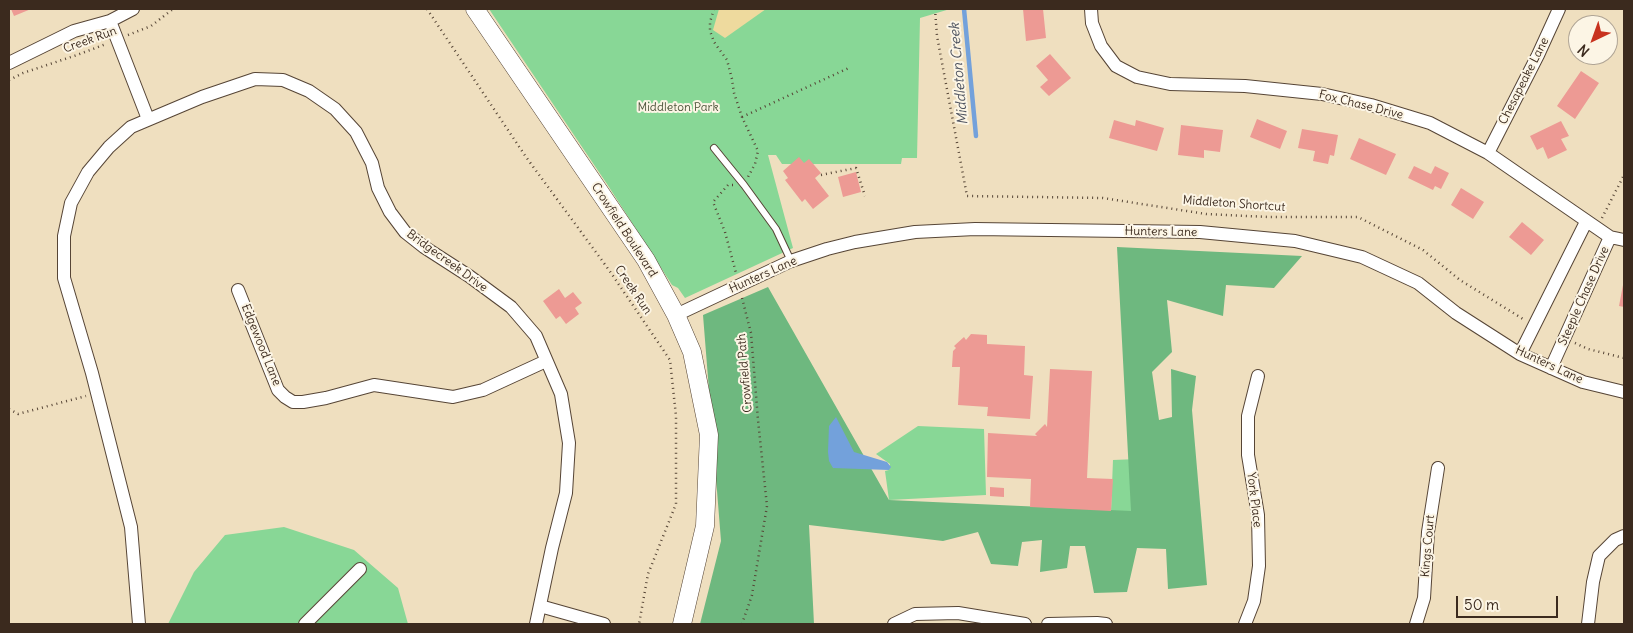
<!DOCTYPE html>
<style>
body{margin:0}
#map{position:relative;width:1633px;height:633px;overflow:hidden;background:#efdfbf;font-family:Delius,sans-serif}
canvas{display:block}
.frame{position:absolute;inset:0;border:10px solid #3b2a1e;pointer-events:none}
.north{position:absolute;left:1568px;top:15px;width:50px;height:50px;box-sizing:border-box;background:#fcf5e5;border:1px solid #afa495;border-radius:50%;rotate:222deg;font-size:14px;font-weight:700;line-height:20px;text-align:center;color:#3b2a1e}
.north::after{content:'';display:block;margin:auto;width:18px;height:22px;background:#c8321e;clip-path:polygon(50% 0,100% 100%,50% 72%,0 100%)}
.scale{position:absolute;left:1456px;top:596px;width:102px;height:22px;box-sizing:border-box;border:2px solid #3b2a1e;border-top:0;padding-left:6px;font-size:15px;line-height:18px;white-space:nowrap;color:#3b2a1e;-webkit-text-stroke:4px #fcf5e5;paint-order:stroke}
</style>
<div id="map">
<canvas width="1633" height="633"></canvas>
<div class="frame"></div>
<div class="north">N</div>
<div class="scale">50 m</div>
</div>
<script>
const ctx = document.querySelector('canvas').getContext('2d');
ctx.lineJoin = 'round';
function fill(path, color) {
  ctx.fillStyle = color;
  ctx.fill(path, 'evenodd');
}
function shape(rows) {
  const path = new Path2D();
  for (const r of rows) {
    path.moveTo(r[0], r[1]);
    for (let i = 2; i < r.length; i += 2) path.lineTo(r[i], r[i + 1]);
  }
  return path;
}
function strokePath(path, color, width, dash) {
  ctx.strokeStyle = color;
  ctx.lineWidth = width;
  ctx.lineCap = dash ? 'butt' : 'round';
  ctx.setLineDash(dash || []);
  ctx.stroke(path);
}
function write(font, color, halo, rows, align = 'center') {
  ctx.font = font + ' Delius,sans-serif';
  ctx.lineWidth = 4;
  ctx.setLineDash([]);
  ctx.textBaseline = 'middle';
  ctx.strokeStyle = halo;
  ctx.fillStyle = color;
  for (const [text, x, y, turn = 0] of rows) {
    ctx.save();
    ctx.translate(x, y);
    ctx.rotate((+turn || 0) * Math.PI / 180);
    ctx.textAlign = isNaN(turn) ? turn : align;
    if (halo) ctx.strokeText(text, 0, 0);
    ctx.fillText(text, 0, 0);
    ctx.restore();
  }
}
fill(shape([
 [489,9,950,9,920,18,917,158,902,158,901,164,782,164,776,155,768,155,793,248,685,298,678,288,672,285,607,184],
 [918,426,984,429,986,495,889,500,885,471,889,470,890,464,876,454],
 [1138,459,1140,513,1111,511,1113,460],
 [284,527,354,550,398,588,408,624,168,624,194,572,225,535]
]), '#88d796');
fill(shape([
 [1117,247,1302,256,1274,288,1226,285,1223,316,1167,300,1172,352,1152,372,1159,420,1172,417,1171,369,1196,376,1192,410,1207,585,1168,589,1166,549,1137,548,1127,592,1094,593,1085,546,1070,546,1067,568,1040,572,1042,540,1022,542,1018,566,991,564,978,532,943,541,809,525,814,624,700,624,721,541,703,315,768,287,889,500,1131,511]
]), '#6eb87f');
fill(shape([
 [719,9,766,9,725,38,713,30]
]), '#eeda9e');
fill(shape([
 [836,417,854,452,887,462,891,467,889,470,833,468,829,461,828,452,829,426]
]), '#73a1db');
strokePath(shape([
 [964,9,976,136]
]), '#73a1db', 4.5);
fill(shape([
 [11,9,31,9,14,16],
 [1023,9,1043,9,1046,38,1026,41],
 [1050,54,1071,78,1049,96,1040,87,1048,80,1036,66],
 [1581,71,1599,83,1575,119,1557,106],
 [1257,119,1287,131,1280,149,1250,137],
 [1114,120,1135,126,1136,120,1164,128,1157,151,1109,138],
 [1561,121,1569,136,1561,139,1567,150,1548,159,1543,147,1537,150,1530,136],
 [1181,125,1223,130,1220,152,1204,150,1204,158,1178,155],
 [1302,129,1338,135,1334,156,1330,155,1328,164,1313,161,1315,151,1298,148],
 [1359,138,1396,154,1386,175,1350,159],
 [799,157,804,163,809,159,821,173,815,178,829,196,813,209,805,199,802,202,785,180,788,178,783,171],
 [1414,166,1431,174,1435,166,1449,173,1441,189,1435,186,1433,190,1408,178],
 [856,172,861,192,843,197,838,177],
 [1461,188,1484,202,1473,219,1451,205],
 [1522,222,1544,240,1531,255,1509,237],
 [1623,285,1624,285,1624,307,1619,306],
 [559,289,565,298,573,292,582,303,575,308,579,314,566,324,560,316,556,319,543,301],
 [971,334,987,335,987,344,1025,346,1024,375,1033,376,1030,419,987,416,988,407,958,405,960,367,952,367,953,351,956,348,954,346,964,337,966,340],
 [1050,369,1092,371,1087,478,1113,479,1111,511,1030,507,1031,479,987,477,988,433,1037,436,1035,434,1045,424,1047,427],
 [990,487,1004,488,1004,497,990,496]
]), '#ed9a94');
const lane = shape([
 [714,148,744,185,776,229,791,261]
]);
const street = shape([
 [1091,9,1092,23,1101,46,1116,66,1137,77,1170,84,1245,86,1322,94,1371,105,1430,123,1488,153,1610,237,1624,240],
 [110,21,148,119],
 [9,63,74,31,110,21,133,9],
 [1488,153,1538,55,1559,9],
 [238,290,278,390,285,397,293,402,303,402,326,398,374,385,453,397,483,390,546,361],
 [676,315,791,261,827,249,855,242,915,232,975,229,1200,232,1295,241,1362,257,1418,283,1456,313,1520,354,1583,382,1624,392],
 [1520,354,1586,222],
 [1551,368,1610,237],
 [540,606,604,624],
 [139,624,131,527,92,373,64,278,64,236,71,203,88,172,109,147,131,127,202,97,255,79,283,80,309,91,335,109,356,132,372,163,378,188,390,212,405,232,424,247,469,276,511,307,536,336,561,394,569,443,566,493,552,548,536,624],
 [305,624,360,569],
 [894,624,915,614,958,613,1025,624],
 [1048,624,1097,623,1106,624],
 [1245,624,1254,601,1259,566,1258,515,1248,455,1248,416,1258,376],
 [1416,624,1424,598,1428,532,1438,468],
 [1588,624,1593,582,1599,556,1615,540,1624,536]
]);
const secondary = shape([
 [475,9,646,260,676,315,692,352,709,435,705,526,682,624]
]);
strokePath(lane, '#564536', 8);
strokePath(street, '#564536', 14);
strokePath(secondary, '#564536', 19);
strokePath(shape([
 [427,9,526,157,609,270,670,360,676,416,676,504,648,574,639,624],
 [714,9,710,22,710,31,714,42,727,60,732,79,734,93,742,117,758,151,755,164,748,177],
 [935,9,937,36,967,196,1103,198,1206,214,1269,217,1358,217,1423,250,1460,280,1523,319],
 [128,35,151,26,173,9],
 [9,80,23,73,77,55,106,44],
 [742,117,851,67],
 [821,175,856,168,865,196],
 [733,185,728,185,713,202,725,232,736,273],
 [1602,218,1624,175],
 [742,298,751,333,758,420,767,506,752,595,742,624],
 [1575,343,1588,349,1624,358],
 [9,409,18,414,86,396]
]), '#564536', 2.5, [1, 4]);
strokePath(lane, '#fff', 6);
strokePath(street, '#fff', 12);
strokePath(secondary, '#fff', 18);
write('12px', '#3b2a1e', '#fcf5e5', [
 ["Creek Run",90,40,-20],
 ["Chesapeake Lane",1524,81,-63],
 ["Fox Chase Drive",1361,105,14],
 ["Middleton Shortcut",1234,204,4],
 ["Crowfield Boulevard",624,230,57],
 ["Hunters Lane",1161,232,1],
 ["Bridgecreek Drive",447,261,36],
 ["Hunters Lane",763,275,-24],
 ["Creek Run",633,290,56],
 ["Steeple Chase Drive",1584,296,-66],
 ["Edgewood Lane",261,345,68],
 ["Hunters Lane",1549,365,25],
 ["Crowfield Path",745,373,-95],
 ["York Place",1254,500,83],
 ["Kings Court",1428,546,-85]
]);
write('12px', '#4e553c', '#fcf5e5', [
 ["Middleton Park",678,108]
]);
write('italic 14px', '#4f5460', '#fcf5e5', [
 ["Middleton Creek",959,74,-95]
]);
</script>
